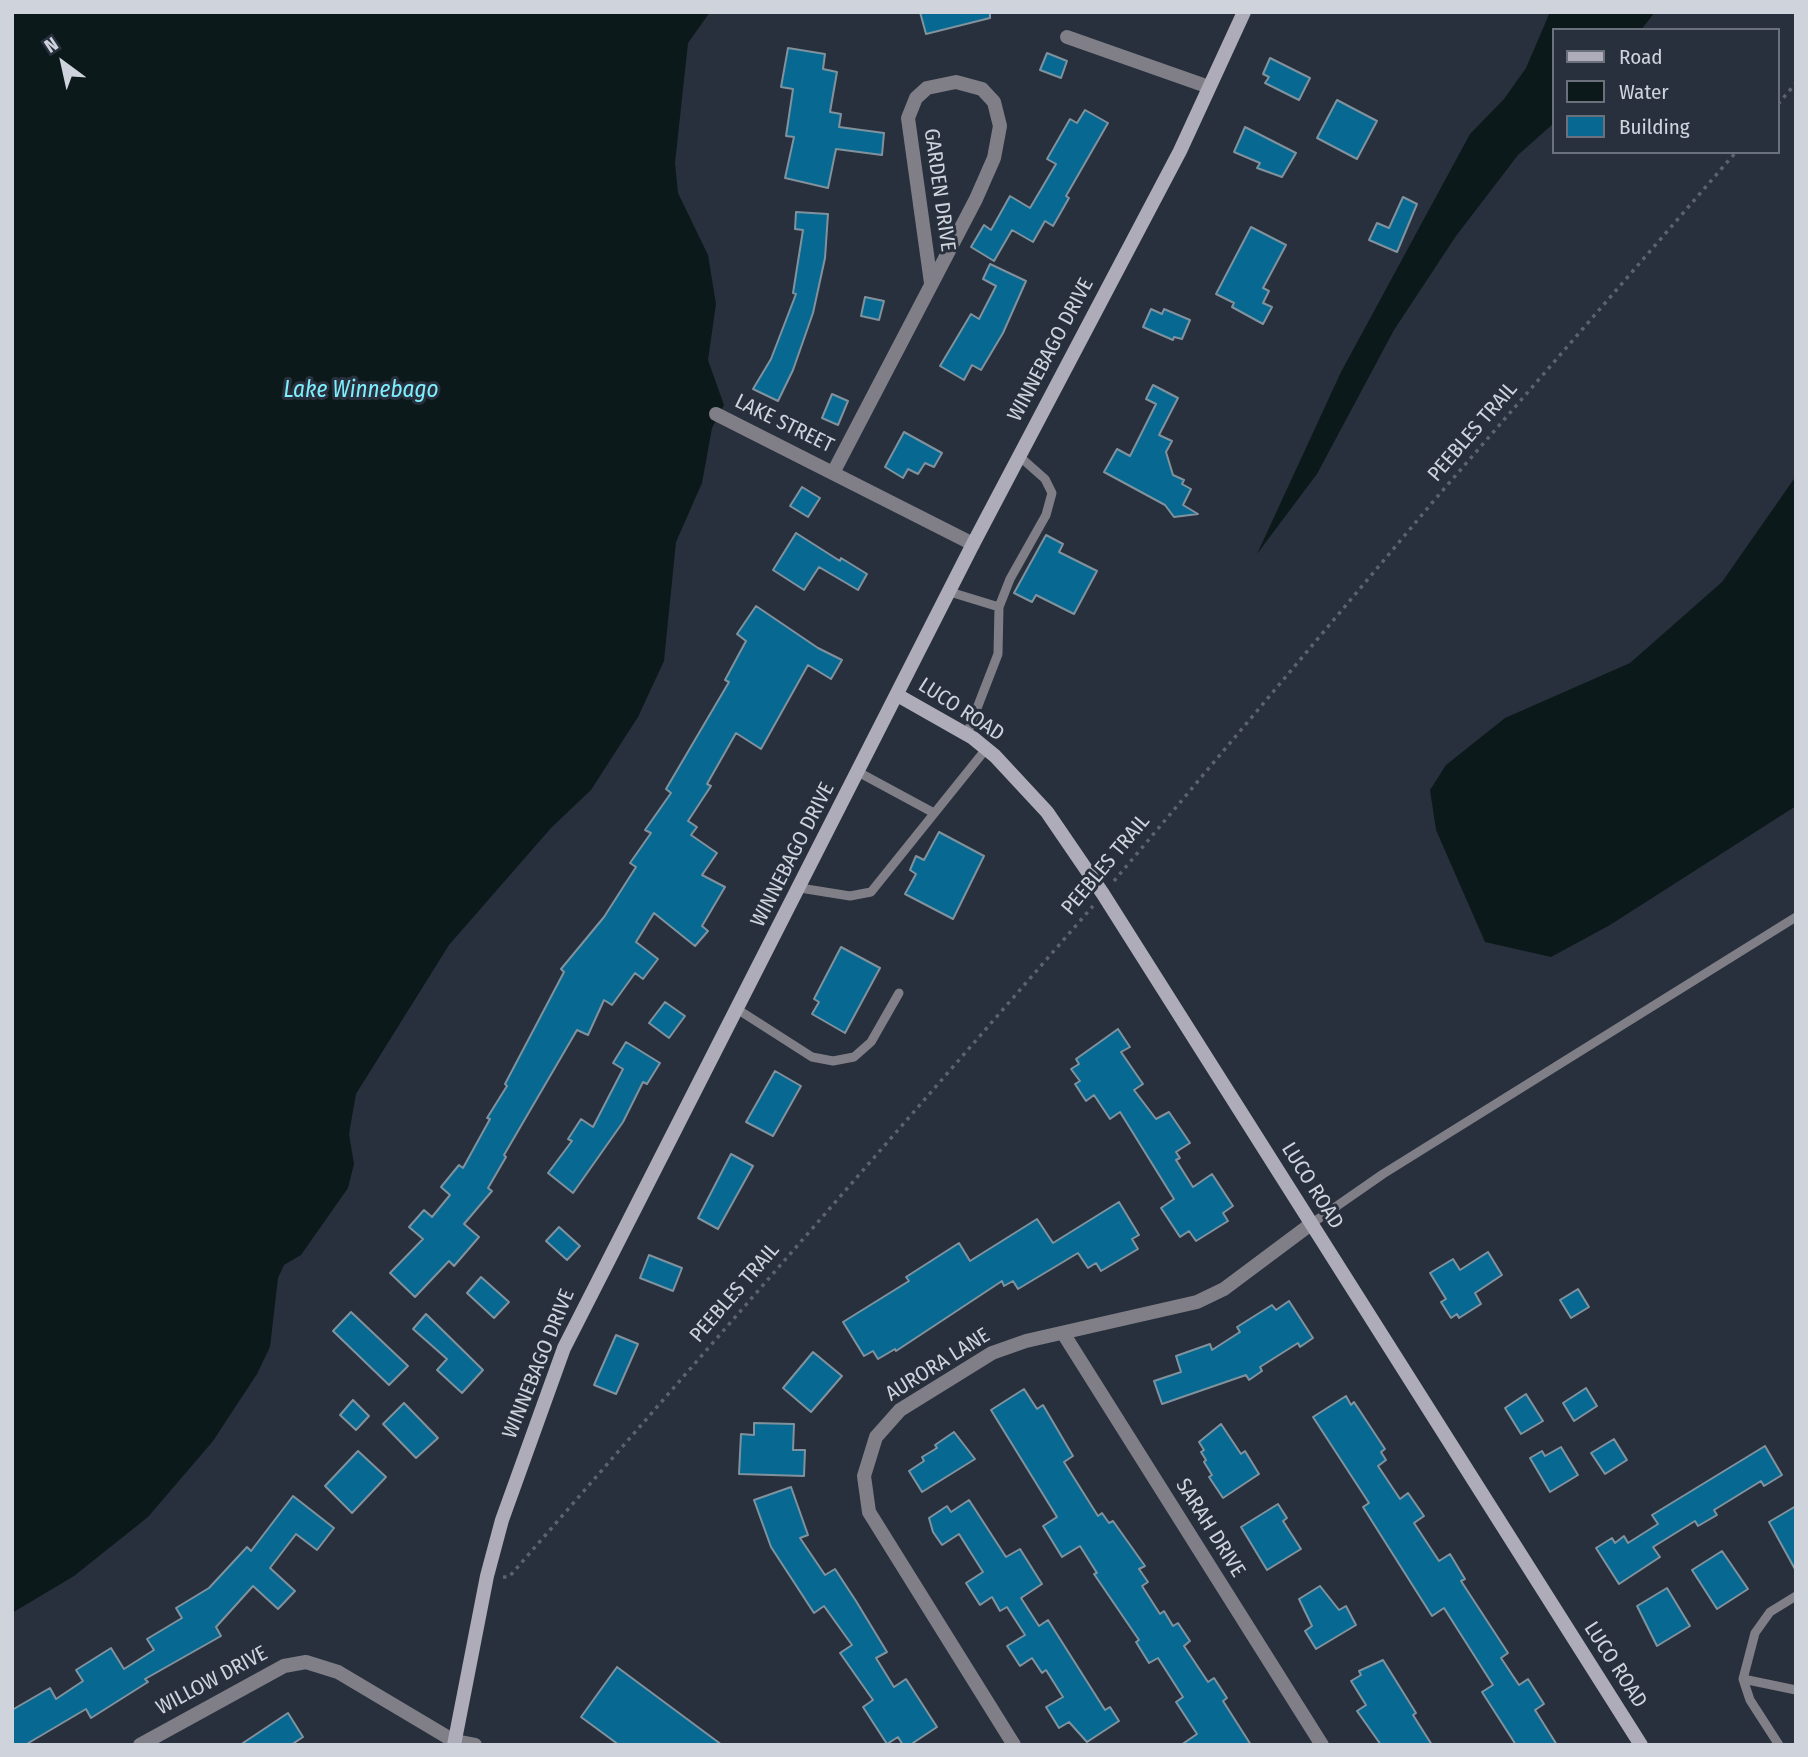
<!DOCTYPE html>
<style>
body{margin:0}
#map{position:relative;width:1808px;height:1757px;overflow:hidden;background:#28303d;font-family:"Fira Sans Condensed",sans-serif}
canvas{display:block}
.frame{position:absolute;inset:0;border:14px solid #ced3dc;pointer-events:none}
.legend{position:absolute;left:1552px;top:28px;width:228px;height:126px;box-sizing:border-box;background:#28303d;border:2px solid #6a717d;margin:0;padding:9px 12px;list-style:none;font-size:21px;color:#ced3dc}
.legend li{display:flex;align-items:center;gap:14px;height:35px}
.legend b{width:35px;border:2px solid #6a717d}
.north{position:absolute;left:28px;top:28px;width:70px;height:70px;-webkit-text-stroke:5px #28303d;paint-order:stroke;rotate:327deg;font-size:19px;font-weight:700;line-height:28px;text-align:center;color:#ced3dc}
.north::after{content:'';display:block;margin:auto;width:24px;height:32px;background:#ced3dc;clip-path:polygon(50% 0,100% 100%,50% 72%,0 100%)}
</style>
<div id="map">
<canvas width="1808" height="1757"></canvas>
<div class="frame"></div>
<ul class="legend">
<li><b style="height:9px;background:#adacb8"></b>Road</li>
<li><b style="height:19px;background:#0b191b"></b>Water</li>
<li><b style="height:19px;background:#076991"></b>Building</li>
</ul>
<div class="north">N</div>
</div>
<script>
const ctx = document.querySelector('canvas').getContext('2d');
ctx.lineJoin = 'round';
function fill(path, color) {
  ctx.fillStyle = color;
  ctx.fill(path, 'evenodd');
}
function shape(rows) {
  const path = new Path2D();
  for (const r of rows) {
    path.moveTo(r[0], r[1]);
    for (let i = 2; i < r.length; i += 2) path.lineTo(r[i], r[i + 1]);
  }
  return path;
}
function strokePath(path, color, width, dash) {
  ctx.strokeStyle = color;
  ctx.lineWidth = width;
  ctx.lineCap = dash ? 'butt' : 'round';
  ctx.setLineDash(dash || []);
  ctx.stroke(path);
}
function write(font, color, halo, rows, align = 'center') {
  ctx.font = font + ' "Fira Sans Condensed",sans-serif';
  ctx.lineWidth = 6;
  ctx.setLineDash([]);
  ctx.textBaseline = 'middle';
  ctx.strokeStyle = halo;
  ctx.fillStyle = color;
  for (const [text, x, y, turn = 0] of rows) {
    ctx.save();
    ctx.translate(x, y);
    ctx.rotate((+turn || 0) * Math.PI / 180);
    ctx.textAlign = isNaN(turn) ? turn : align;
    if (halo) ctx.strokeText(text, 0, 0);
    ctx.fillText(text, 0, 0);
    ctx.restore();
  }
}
fill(shape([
 [12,12,710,12,688,43,675,163,678,193,708,255,716,304,708,360,724,405,712,428,702,483,676,542,664,661,638,717,591,790,551,828,449,945,356,1094,349,1134,354,1164,348,1188,301,1255,284,1265,278,1278,270,1347,257,1374,213,1441,148,1517,74,1576,12,1613],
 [1550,12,1655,12,1641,30,1554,30,1554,123,1518,155,1456,236,1394,330,1317,474,1257,554,1341,372,1470,134,1504,99,1526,68],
 [1796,476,1796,806,1610,925,1551,957,1485,942,1436,830,1430,790,1446,765,1505,718,1630,663,1722,582]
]), '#0b191b');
const building = shape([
 [920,12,990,12,990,18,926,34,920,12],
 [788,48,825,54,823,69,837,72,830,112,841,114,839,127,884,133,882,155,836,149,828,188,785,178,794,137,786,136,793,89,781,87,788,48],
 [1047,53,1067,61,1061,78,1040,70,1047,53],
 [1270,58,1310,78,1299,100,1265,83,1269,77,1263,74,1270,58],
 [1337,100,1377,121,1357,159,1317,138,1337,100],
 [1085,110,1108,123,1066,196,1069,198,1053,226,1045,221,1033,242,1012,230,994,261,971,247,984,225,991,230,1010,196,1030,208,1056,164,1047,159,1070,119,1077,123,1085,110],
 [1245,127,1296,153,1282,177,1257,168,1260,163,1234,152,1245,127],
 [1403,197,1417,204,1397,252,1369,240,1377,223,1389,228,1403,197],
 [796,212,828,214,825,258,813,313,793,370,778,401,753,389,771,359,796,294,793,293,803,230,795,229,796,212],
 [1251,227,1286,245,1263,288,1269,291,1263,303,1272,307,1263,324,1232,307,1234,303,1216,294,1251,227],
 [990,264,1026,281,1003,333,981,370,972,365,964,380,940,366,971,314,979,319,996,286,983,279,990,264],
 [865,297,884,301,879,320,861,316,865,297],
 [1151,309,1162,314,1164,309,1190,320,1182,339,1174,337,1173,340,1143,327,1151,309],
 [1153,385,1178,398,1159,435,1172,441,1166,452,1173,475,1184,480,1182,484,1191,489,1183,505,1198,514,1174,517,1165,505,1104,472,1117,449,1130,456,1156,404,1146,399,1153,385],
 [832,394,848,401,838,425,822,418,832,394],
 [904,432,942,453,934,467,925,463,918,474,908,469,903,478,885,467,904,432],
 [802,487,820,498,808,517,790,506,802,487],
 [796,533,840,561,841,558,867,574,858,590,819,567,804,590,773,570,796,533],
 [1046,535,1063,544,1059,552,1097,571,1074,614,1036,595,1032,602,1014,593,1046,535],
 [756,606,818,648,842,660,831,679,808,665,761,749,736,733,707,784,711,786,688,821,697,827,691,835,717,853,702,875,725,887,702,926,708,931,695,946,654,913,636,942,658,959,643,979,635,973,612,1005,604,1000,588,1035,577,1030,504,1155,506,1157,488,1188,492,1191,464,1224,479,1237,454,1266,449,1261,415,1297,390,1273,423,1239,409,1227,424,1210,432,1217,450,1195,441,1187,459,1165,463,1168,490,1119,487,1118,507,1086,505,1084,564,972,561,969,604,917,636,867,630,863,651,833,645,830,671,793,666,789,729,682,725,680,746,641,737,634,756,606],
 [939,832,984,856,953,919,905,894,916,874,910,870,916,856,924,860,939,832],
 [841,947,880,968,845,1033,812,1014,819,1002,814,999,841,947],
 [665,1002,685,1016,669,1038,649,1023,665,1002],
 [1118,1029,1130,1047,1121,1052,1143,1084,1134,1090,1156,1119,1169,1112,1190,1143,1176,1152,1180,1158,1176,1160,1193,1187,1212,1174,1233,1206,1223,1213,1228,1221,1196,1241,1189,1231,1180,1237,1161,1208,1174,1199,1120,1112,1110,1119,1094,1095,1086,1101,1075,1084,1080,1081,1071,1069,1079,1064,1076,1059,1118,1029],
 [626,1042,660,1063,647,1084,643,1082,623,1122,573,1193,548,1173,572,1141,568,1139,581,1119,593,1127,623,1069,613,1063,626,1042],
 [775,1071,801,1086,773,1136,746,1122,775,1071],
 [731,1154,753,1166,718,1229,698,1218,731,1154],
 [1119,1202,1139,1235,1132,1239,1138,1249,1101,1271,1096,1263,1088,1268,1078,1253,1018,1289,1013,1281,1004,1286,1002,1281,896,1351,895,1349,878,1359,873,1351,864,1356,843,1322,909,1281,906,1277,959,1243,970,1261,1037,1219,1053,1243,1119,1202],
 [559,1227,580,1246,567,1260,546,1241,559,1227],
 [1488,1252,1502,1275,1475,1293,1481,1304,1459,1318,1457,1314,1451,1318,1441,1302,1446,1299,1430,1273,1453,1259,1460,1270,1488,1252],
 [649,1255,682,1268,673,1291,640,1278,649,1255],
 [481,1277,509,1302,494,1318,467,1293,481,1277],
 [1578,1289,1589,1307,1571,1318,1560,1300,1578,1289],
 [1289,1301,1313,1338,1300,1347,1298,1343,1260,1367,1262,1371,1249,1380,1246,1375,1162,1404,1154,1381,1181,1372,1176,1356,1210,1344,1212,1350,1240,1332,1237,1327,1272,1305,1276,1310,1289,1301],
 [351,1312,408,1366,389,1385,333,1331,351,1312],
 [426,1314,483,1370,462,1393,437,1370,447,1359,413,1329,426,1314],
 [616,1335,638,1344,616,1394,594,1385,616,1335],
 [813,1352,842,1376,811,1412,783,1388,813,1352],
 [1586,1388,1597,1406,1574,1421,1563,1403,1586,1388],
 [1024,1389,1037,1409,1043,1405,1073,1456,1064,1462,1098,1516,1102,1513,1109,1523,1113,1521,1145,1566,1139,1569,1148,1582,1142,1586,1160,1614,1164,1611,1173,1626,1178,1623,1190,1641,1184,1646,1208,1682,1214,1678,1227,1698,1223,1701,1251,1745,1181,1745,1197,1734,1176,1702,1183,1697,1158,1658,1149,1663,1136,1642,1139,1640,1094,1574,1097,1573,1080,1546,1062,1557,1043,1526,1057,1517,991,1410,1024,1389],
 [1526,1394,1543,1421,1521,1434,1505,1408,1526,1394],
 [1346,1396,1351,1405,1354,1402,1385,1449,1381,1452,1386,1460,1378,1466,1400,1499,1408,1493,1424,1516,1414,1523,1439,1561,1450,1554,1465,1579,1461,1581,1508,1653,1501,1658,1519,1685,1528,1679,1544,1704,1535,1710,1557,1745,1516,1745,1482,1692,1493,1685,1444,1608,1432,1616,1363,1507,1369,1503,1313,1417,1346,1396],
 [353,1400,369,1416,356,1430,340,1415,353,1400],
 [404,1403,438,1438,416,1458,383,1424,404,1403],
 [754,1423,794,1424,793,1450,805,1450,804,1476,739,1474,741,1434,754,1435,754,1423],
 [1221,1424,1241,1454,1245,1451,1259,1474,1223,1498,1209,1477,1212,1475,1204,1462,1206,1460,1201,1452,1204,1450,1199,1442,1221,1424],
 [954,1432,975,1459,922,1492,909,1471,924,1461,922,1457,937,1448,935,1445,954,1432],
 [1614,1439,1627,1460,1605,1474,1591,1453,1614,1439],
 [1765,1446,1782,1475,1764,1486,1761,1481,1714,1510,1717,1515,1698,1526,1695,1521,1653,1547,1660,1557,1619,1584,1596,1548,1612,1538,1615,1543,1624,1536,1628,1543,1658,1524,1652,1515,1765,1446],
 [1561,1447,1578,1475,1550,1492,1530,1458,1542,1451,1545,1456,1561,1447],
 [358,1451,386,1477,352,1513,325,1486,358,1451],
 [791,1487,808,1535,800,1538,825,1575,835,1569,856,1601,887,1652,876,1658,894,1687,906,1679,937,1727,910,1745,903,1745,898,1737,887,1744,863,1707,873,1700,840,1653,852,1645,824,1606,814,1613,771,1547,754,1500,791,1487],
 [293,1496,334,1528,317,1550,296,1534,270,1568,295,1591,278,1609,253,1586,216,1627,221,1636,145,1679,148,1682,91,1718,86,1709,25,1745,12,1745,12,1710,50,1688,56,1699,83,1681,76,1670,111,1648,124,1669,154,1650,147,1639,182,1618,176,1608,209,1588,247,1547,251,1551,293,1496],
 [969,1500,1006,1557,1020,1549,1042,1584,1021,1598,1039,1626,1048,1620,1105,1710,1110,1707,1119,1721,1087,1742,1069,1722,1059,1728,1046,1707,1063,1697,1046,1670,1042,1673,1032,1658,1020,1666,1007,1646,1025,1635,1007,1607,1000,1611,992,1597,980,1605,966,1583,983,1572,959,1534,942,1545,933,1532,929,1518,947,1506,951,1512,969,1500],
 [1278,1504,1287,1518,1283,1521,1301,1549,1267,1570,1241,1527,1278,1504],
 [1796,1506,1796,1571,1769,1522,1796,1506],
 [1722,1551,1748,1589,1717,1609,1692,1570,1722,1551],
 [1320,1586,1339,1610,1346,1606,1356,1625,1316,1649,1305,1631,1312,1626,1299,1599,1320,1586],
 [1667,1588,1690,1626,1657,1646,1637,1606,1667,1588],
 [1383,1660,1416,1713,1413,1715,1432,1745,1381,1745,1357,1711,1366,1705,1351,1681,1361,1675,1359,1671,1383,1660],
 [617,1667,722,1745,619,1745,581,1717,617,1667],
 [288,1713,303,1737,291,1745,240,1745,288,1713]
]);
fill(building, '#076991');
strokePath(building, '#80929d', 2);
strokePath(shape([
 [1778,104,1796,83],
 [1114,881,1437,497,1736,152],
 [503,1577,509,1577,1093,906]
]), '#5c636e', 3.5, [3.5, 5]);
strokePath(shape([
 [950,592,999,607],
 [967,734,998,654,999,607,1010,579,1046,515,1052,493,1045,479,1019,456],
 [860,773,934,813],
 [800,888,850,896,871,892,986,749],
 [737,1009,812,1057,833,1061,854,1057,871,1042,899,993],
 [1311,1224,1383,1174,1796,917],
 [1743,1679,1796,1690],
 [1779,1745,1750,1700,1743,1679,1755,1633,1770,1612,1796,1596]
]), '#807f87', 9);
strokePath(shape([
 [1067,37,1209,87],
 [716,414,973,544],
 [834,471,976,199,994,158,1000,126,994,102,982,89,956,82,927,88,916,98,908,118,931,283],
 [1063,1333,1322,1745],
 [140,1745,284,1666,306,1662,338,1672,454,1741,475,1745],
 [1014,1745,869,1512,864,1476,876,1437,900,1410,992,1353,1026,1341,1197,1302,1224,1289,1311,1224]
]), '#807f87', 14);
strokePath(shape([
 [899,696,973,738,995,756,1047,812,1103,894,1641,1745],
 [454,1745,487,1576,502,1520,564,1348,973,544,1180,151,1244,12]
]), '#adacb8', 14);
write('21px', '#ced3dc', '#28303d', [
 ["GARDEN DRIVE",939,190,82],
 ["WINNEBAGO DRIVE",1051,350,-62],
 ["LAKE STREET",784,424,26],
 ["PEEBLES TRAIL",1473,432,-49],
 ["LUCO ROAD",961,710,33],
 ["WINNEBAGO DRIVE",793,855,-63],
 ["PEEBLES TRAIL",1106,865,-50],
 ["LUCO ROAD",1312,1186,58],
 ["PEEBLES TRAIL",735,1293,-49],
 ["WINNEBAGO DRIVE",539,1364,-68],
 ["AURORA LANE",938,1365,-32],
 ["SARAH DRIVE",1210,1528,58],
 ["LUCO ROAD",1615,1665,57],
 ["WILLOW DRIVE",212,1681,-28]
]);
write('italic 23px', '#7eeffe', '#28303d', [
 ["Lake Winnebago",361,391]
]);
</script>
